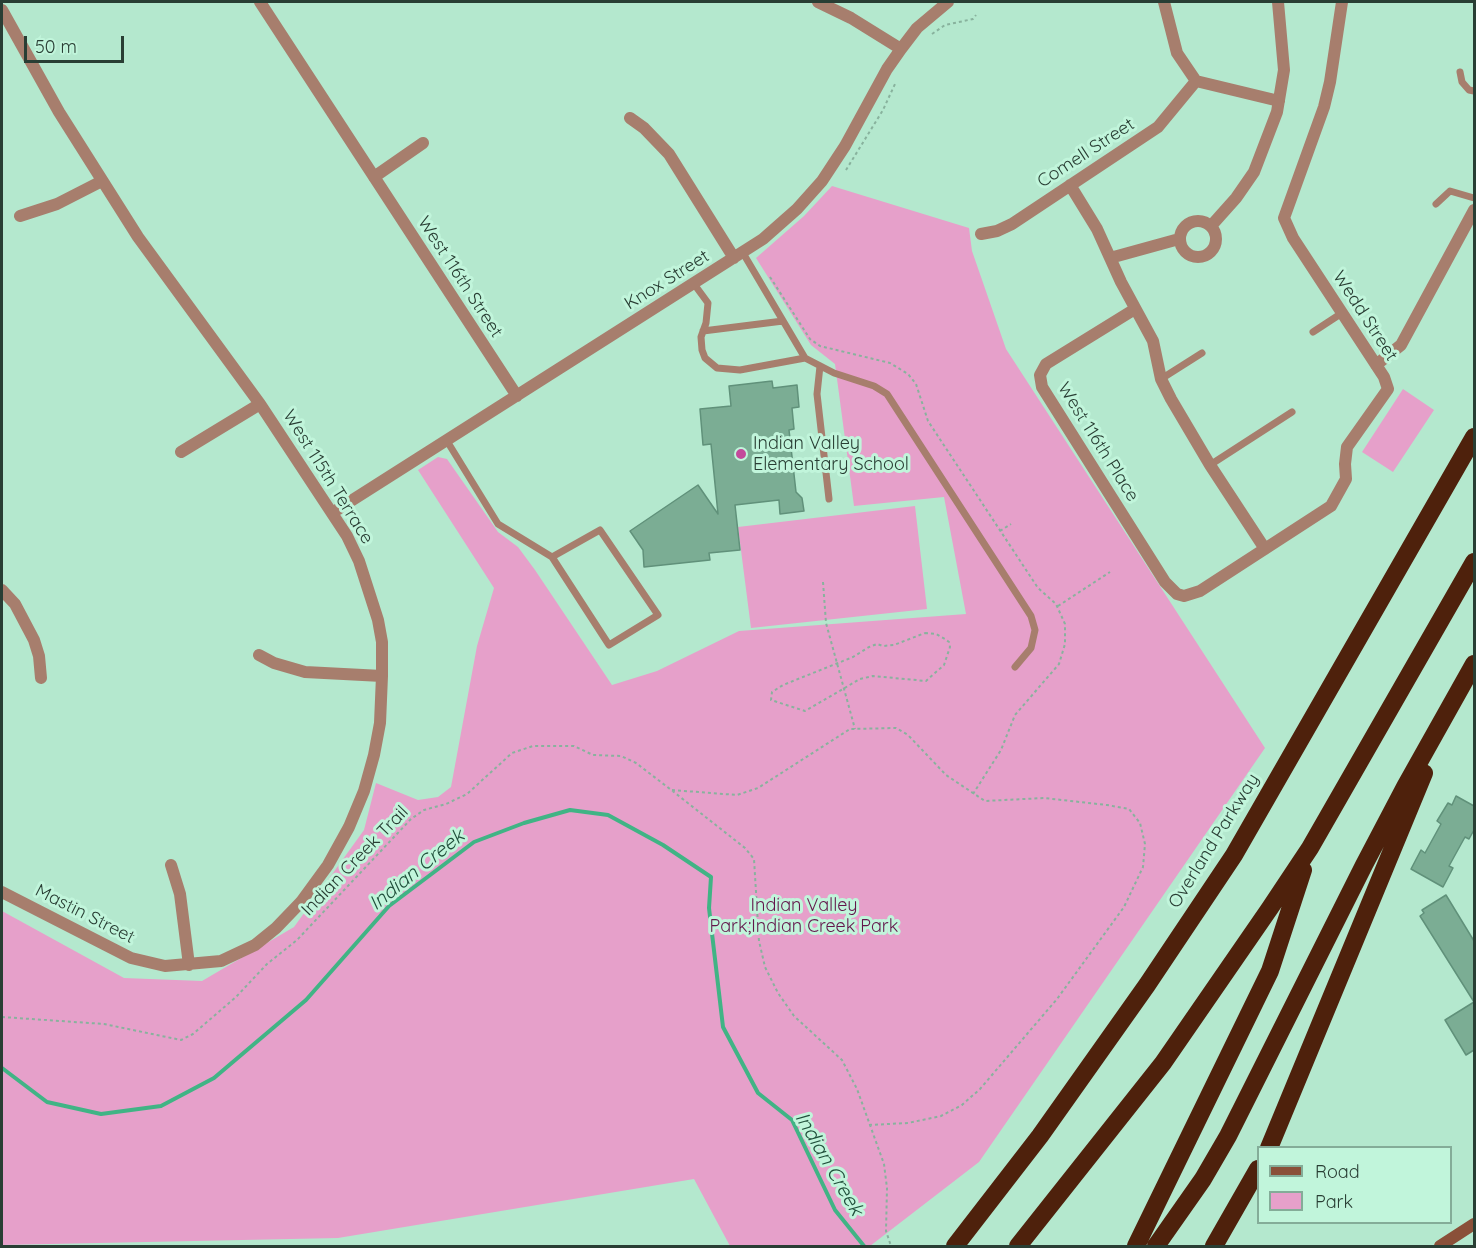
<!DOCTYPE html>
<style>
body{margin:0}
#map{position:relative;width:1476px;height:1248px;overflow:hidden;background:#b4e8ce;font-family:Quicksand,sans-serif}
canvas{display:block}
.frame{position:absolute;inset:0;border:3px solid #293e34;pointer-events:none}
.legend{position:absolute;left:1257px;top:1146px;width:195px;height:78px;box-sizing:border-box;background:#c1f5db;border:2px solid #84ac98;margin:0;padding:8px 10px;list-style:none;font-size:18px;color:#293e34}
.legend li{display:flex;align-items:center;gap:12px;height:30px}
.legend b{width:30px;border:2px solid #84ac98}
.scale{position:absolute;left:24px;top:36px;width:100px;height:27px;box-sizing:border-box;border:3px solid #293e34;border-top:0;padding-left:8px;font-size:18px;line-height:21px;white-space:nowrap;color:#293e34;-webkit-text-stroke:4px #c1f5db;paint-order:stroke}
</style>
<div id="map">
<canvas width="1476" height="1248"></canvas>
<div class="frame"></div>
<ul class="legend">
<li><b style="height:8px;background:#8a5039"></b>Road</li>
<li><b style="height:16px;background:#e6a0ca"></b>Park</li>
</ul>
<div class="scale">50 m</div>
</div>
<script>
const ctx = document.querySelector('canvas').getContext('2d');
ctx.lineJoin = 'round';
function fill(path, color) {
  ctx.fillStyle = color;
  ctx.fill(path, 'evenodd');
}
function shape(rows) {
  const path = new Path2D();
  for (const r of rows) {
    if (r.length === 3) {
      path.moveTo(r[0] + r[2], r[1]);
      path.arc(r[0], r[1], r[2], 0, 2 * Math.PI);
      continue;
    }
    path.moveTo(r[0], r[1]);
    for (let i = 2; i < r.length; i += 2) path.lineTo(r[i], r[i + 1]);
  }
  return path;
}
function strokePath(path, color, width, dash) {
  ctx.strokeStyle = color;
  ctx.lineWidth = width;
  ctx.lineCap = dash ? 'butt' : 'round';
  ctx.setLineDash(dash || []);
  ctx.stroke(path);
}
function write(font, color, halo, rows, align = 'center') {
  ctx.font = font + ' Quicksand,sans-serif';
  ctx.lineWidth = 6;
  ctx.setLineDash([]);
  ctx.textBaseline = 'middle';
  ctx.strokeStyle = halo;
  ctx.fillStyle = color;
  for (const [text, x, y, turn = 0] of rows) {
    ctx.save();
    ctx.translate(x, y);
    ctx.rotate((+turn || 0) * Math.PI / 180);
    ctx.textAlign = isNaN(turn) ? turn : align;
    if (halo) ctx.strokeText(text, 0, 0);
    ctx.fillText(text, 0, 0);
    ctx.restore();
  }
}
fill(shape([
 [832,186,969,228,972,251,1006,349,1265,748,979,1162,870,1246,730,1246,694,1179,338,1238,2,1245,2,911,124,978,202,981,294,927,364,830,376,783,418,800,438,797,451,787,477,646,494,588,418,470,438,457,447,459,498,532,518,547,535,570,612,685,657,671,739,631,966,614,944,497,854,506,835,364,811,345,756,258,804,216],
 [1403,389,1434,410,1393,472,1362,452],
 [915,506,927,609,751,628,738,527]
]), '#e6a0ca');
strokePath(shape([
 [2,1068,47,1102,101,1114,161,1106,214,1078,306,1000,389,906,474,842,524,823,570,810,608,815,663,845,711,877,709,908,723,1027,758,1093,792,1120,835,1210,864,1246]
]), '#40b485', 4);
const building = shape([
 [772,381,773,388,797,385,799,407,792,408,794,429,789,430,796,492,802,498,804,511,780,514,779,500,735,505,740,550,709,553,710,560,644,567,643,550,630,531,698,485,718,514,711,444,703,445,700,409,731,406,729,386,772,381],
 [1456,796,1474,806,1474,830,1469,839,1465,837,1449,866,1453,868,1443,887,1411,869,1421,850,1425,853,1441,824,1437,821,1448,803,1452,805,1456,796],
 [1446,895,1474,941,1474,1050,1466,1055,1445,1020,1474,1002,1420,916,1424,913,1422,910,1446,895]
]);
fill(building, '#7bad94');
strokePath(building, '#60917a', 1.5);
strokePath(shape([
 [932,34,945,25,973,19,976,15],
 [846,170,883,110,895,84],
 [770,277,810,339,820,346,890,363,908,374,916,384,928,421,1038,588,1056,604,1065,624,1065,644,1059,664,1015,715,1001,750,973,794],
 [1000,531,1011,524],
 [823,582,826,623,855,729],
 [1058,606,1110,572],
 [925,633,936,634,945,639,949,642,950,647,944,665,926,681,873,676,860,679,805,711,771,700,772,692,783,685,853,657,869,647,877,644,883,646,894,645,925,633],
 [672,790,737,795,758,788,850,729,896,728,908,735,946,775,985,801,1044,798,1107,805,1129,809,1140,823,1145,844,1143,867,1124,907,1057,999,980,1089,962,1105,941,1116,908,1123,869,1125],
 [2,1017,104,1024,181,1040,193,1034,236,997,267,964,297,940,411,819,424,810,446,804,467,794,512,753,533,746,574,746,593,755,621,756,636,763,670,789,745,848,754,859,759,941,765,967,778,993,794,1016,842,1060,857,1089,884,1164,887,1188,886,1231,891,1246]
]), '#88b29d', 2, [3, 3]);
strokePath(shape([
 [1460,72,1462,82,1469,90,1474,91],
 [1436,204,1450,191,1474,198],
 [743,253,805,358,834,373,874,386,887,394,1031,616,1035,630,1031,648,1015,667],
 [694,284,708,303,706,323,701,337,702,350,705,358,717,368,740,370,805,358],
 [703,331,783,321],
 [1313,332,1342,313],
 [820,366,817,394,829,499],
 [1161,379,1202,353],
 [447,441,498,524,552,557,609,645,658,615,600,530,552,557],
 [1210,465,1292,412]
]), '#a77e6d', 7);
strokePath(shape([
 [260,2,517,396],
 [818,2,851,18,901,49],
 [1164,2,1177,53,1196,81,1279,101],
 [2,10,59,112,138,237,260,404,347,536,359,561,378,620,382,642,382,676,380,723,374,755,364,791,349,827,328,865,301,902,276,928,255,945,221,961,165,966,131,958,2,892],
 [630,118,644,128,669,154,734,258],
 [374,177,423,143],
 [1070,185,1097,229,1121,282,1153,341,1161,379,1171,399,1210,465,1265,549],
 [20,216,57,204,102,181],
 [1198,239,18],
 [1211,226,1236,198,1254,172,1277,112,1284,70,1278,2],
 [981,234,997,231,1012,224,1158,127,1196,81],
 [1110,258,1179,239],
 [1135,309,1046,364,1040,375,1042,387,1165,582,1177,594,1184,596,1200,591,1331,506,1346,479,1345,464,1347,447,1388,389,1384,377,1293,238,1284,218,1324,107,1330,82,1342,2],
 [1376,365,1401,345,1474,210],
 [181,452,260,404],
 [332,513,763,239,797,209,822,181,845,146,887,69,901,49,917,28,948,2],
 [2,590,15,604,34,640,39,656,41,678],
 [259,655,274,663,305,672,382,676],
 [171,865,180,894,189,965]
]), '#a77e6d', 12);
strokePath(shape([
 [1440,1246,1474,1224]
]), '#8a5039', 12);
strokePath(shape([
 [1269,1148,1424,773],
 [955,1246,1040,1136,1147,985,1234,855,1474,437],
 [1018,1246,1163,1063,1270,908,1310,848,1474,562],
 [1136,1246,1270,971,1303,870],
 [1156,1246,1203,1179,1228,1136,1364,865,1405,787,1474,664],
 [1214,1246,1258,1169]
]), '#4e210c', 18);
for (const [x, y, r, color] of [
 [741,454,6,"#c3499b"]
]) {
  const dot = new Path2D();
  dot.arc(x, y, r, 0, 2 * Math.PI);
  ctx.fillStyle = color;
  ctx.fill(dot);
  strokePath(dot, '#c1f5db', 2);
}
write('18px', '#293e34', '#c1f5db', [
 ["Comell Street",1086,153,-33],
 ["West 116th Street",460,277,57],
 ["Knox Street",667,280,-32],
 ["Wedd Street",1365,316,57],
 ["West 116th Place",1098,442,58],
 ["West 115th Terrace",328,477,58],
 ["Overland Parkway",1214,841,-58],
 ["Indian Creek Trail",355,861,-46],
 ["Mastin Street",85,914,27]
]);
write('18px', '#293e34', '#c1f5db', [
 ["Indian Valley",753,444],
 ["Elementary School",753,465]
], 'left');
write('18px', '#63164b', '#c1f5db', [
 ["Indian Valley",804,906],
 ["Park;Indian Creek Park",804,927]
]);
write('italic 20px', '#204f3b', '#c1f5db', [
 ["Indian Creek",417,870,-39],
 ["Indian Creek",829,1164,60]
]);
</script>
